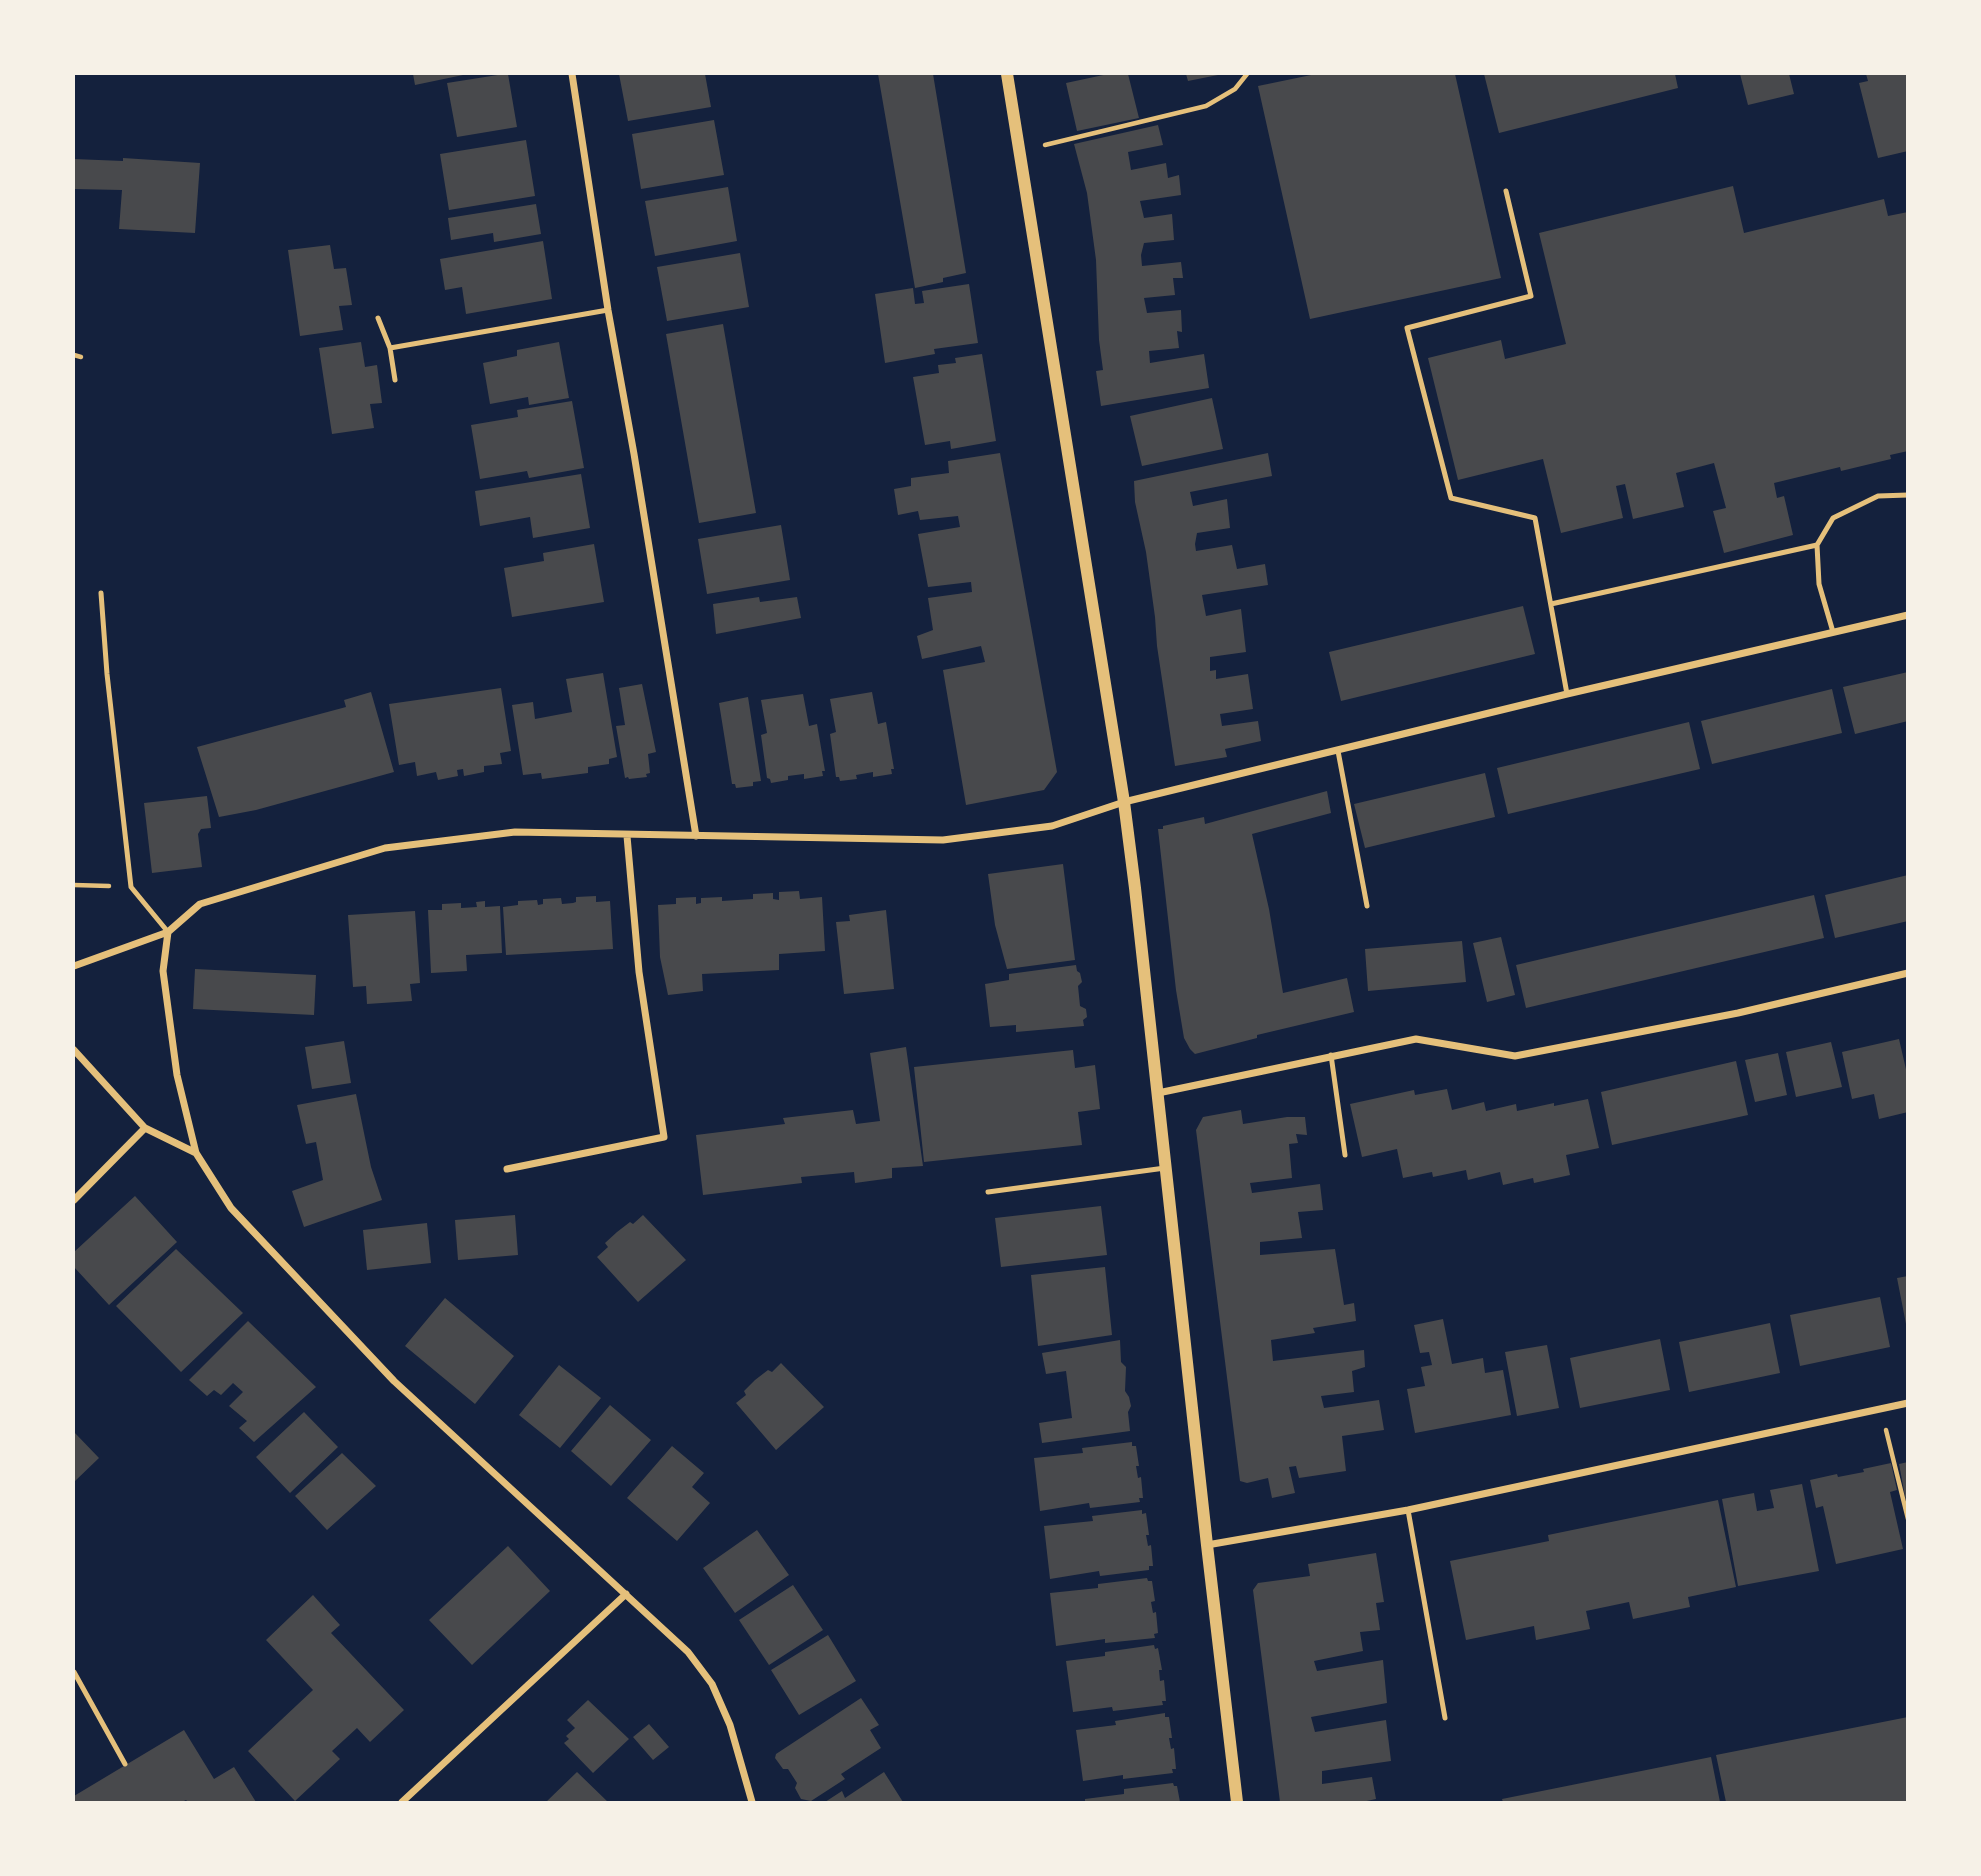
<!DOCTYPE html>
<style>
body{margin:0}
#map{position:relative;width:1981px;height:1876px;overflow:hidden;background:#14213d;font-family:"Alegreya Sans",sans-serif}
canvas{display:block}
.frame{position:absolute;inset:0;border:75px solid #f6f1e7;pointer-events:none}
</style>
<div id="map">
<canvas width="1981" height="1876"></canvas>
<div class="frame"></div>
</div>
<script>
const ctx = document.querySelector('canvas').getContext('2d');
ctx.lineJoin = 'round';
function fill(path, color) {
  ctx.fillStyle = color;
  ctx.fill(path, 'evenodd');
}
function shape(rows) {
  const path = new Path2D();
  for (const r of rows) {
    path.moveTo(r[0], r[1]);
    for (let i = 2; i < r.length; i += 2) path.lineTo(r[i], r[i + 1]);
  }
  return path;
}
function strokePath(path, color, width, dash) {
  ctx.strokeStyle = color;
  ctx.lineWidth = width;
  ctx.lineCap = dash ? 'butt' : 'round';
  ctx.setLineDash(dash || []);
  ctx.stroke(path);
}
fill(shape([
 [413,74,463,74,463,75,415,85],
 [504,74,508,74,517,127,457,137,447,83],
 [619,74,705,74,711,107,628,121],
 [878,74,933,74,966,273,943,278,943,282,915,288],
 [1108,74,1128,74,1139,118,1077,131,1066,83],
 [1186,74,1217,74,1218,75,1188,81],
 [1316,74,1455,74,1501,278,1310,319,1258,86],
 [1484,74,1675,74,1678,88,1499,133],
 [1740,74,1789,74,1794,94,1748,105],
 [1866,74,1908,74,1908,151,1878,158,1859,83,1868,81],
 [714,120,724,175,641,189,632,134],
 [1158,125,1163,145,1128,152,1131,170,1166,163,1168,178,1179,175,1181,195,1140,201,1144,218,1172,214,1174,240,1144,243,1141,255,1142,266,1181,262,1183,278,1173,278,1175,295,1144,298,1147,313,1181,310,1182,332,1177,331,1179,348,1149,351,1150,363,1204,354,1209,388,1101,406,1096,371,1103,370,1099,340,1096,260,1087,193,1074,144],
 [526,140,535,196,449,210,440,154],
 [123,158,200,163,195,233,119,229,122,190,74,189,74,159,123,161],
 [1733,186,1744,233,1884,199,1888,216,1908,212,1908,451,1890,455,1891,459,1841,471,1840,467,1774,483,1777,498,1784,496,1793,535,1724,553,1713,511,1726,508,1714,463,1676,473,1684,507,1633,519,1625,484,1616,486,1623,518,1561,533,1543,459,1458,480,1428,358,1501,340,1505,359,1566,344,1539,233],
 [728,187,737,241,655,256,645,201],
 [536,204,541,234,494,242,493,233,451,240,448,218],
 [543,241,552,299,466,314,462,287,445,290,440,259],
 [330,245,334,269,346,268,352,305,339,306,343,330,300,336,288,250],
 [740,253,749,307,667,321,657,267],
 [969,284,978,343,934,349,935,354,885,363,875,294,913,288,915,304,924,303,922,291],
 [723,324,756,513,699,523,666,334],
 [361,342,365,367,377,365,382,403,370,404,374,428,332,434,319,348],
 [559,342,569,398,529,405,528,397,490,404,483,363,517,356,517,350],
 [982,354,996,441,951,449,950,441,925,445,913,377,939,373,938,365,956,363,955,358],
 [1212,398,1223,449,1142,466,1130,416],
 [572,401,584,468,529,478,527,471,480,479,471,425,518,417,517,410],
 [1000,453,1057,772,1044,790,966,805,943,670,985,662,981,646,922,659,917,636,933,630,928,598,972,592,971,582,928,587,918,534,960,527,958,516,920,520,918,511,898,515,894,489,911,486,911,478,949,473,948,461],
 [1268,453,1272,476,1190,492,1193,506,1227,499,1230,528,1197,533,1195,544,1196,551,1232,545,1237,569,1265,564,1268,585,1202,595,1206,616,1241,609,1246,652,1210,657,1210,671,1216,670,1216,679,1248,674,1253,709,1220,714,1222,726,1258,721,1261,741,1225,749,1227,757,1175,766,1157,646,1155,617,1146,552,1135,502,1134,481],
 [581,474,590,528,533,538,530,517,480,526,475,491],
 [781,525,790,580,707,594,698,539],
 [594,544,604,602,512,617,504,568,544,561,543,553],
 [759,597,760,602,797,597,801,618,716,634,713,604],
 [1523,606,1535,654,1341,701,1329,652],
 [1908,672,1908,721,1855,734,1843,687],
 [603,673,617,757,609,759,609,764,588,767,588,773,542,779,541,773,523,775,512,705,533,702,535,719,572,712,566,679],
 [642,684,656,752,648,754,650,773,646,774,647,777,629,779,628,777,625,778,616,726,625,725,619,688],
 [501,688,511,751,500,753,502,764,484,766,484,772,464,776,463,769,457,770,458,776,438,780,436,772,417,776,415,762,399,765,389,704],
 [1832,689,1842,733,1712,764,1701,721],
 [371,692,394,772,256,810,219,817,197,747,346,707,344,700],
 [872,692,878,724,886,722,894,769,891,769,892,774,873,777,873,772,856,775,857,779,840,781,839,777,836,777,830,734,836,732,830,699],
 [803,694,809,726,817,724,825,771,822,771,823,776,804,779,804,774,788,776,788,780,771,783,770,779,767,778,761,735,767,733,761,700],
 [748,697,761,781,753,782,753,786,736,788,735,784,732,784,719,703],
 [1689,722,1700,769,1508,814,1497,768],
 [1485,773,1495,817,1365,848,1354,804],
 [1327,791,1331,813,1252,834,1269,909,1283,993,1347,978,1354,1012,1257,1035,1257,1038,1195,1054,1190,1049,1184,1038,1176,990,1158,829,1163,829,1163,826,1204,817,1205,824],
 [207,796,211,828,201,829,198,834,202,867,152,873,144,803],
 [1063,864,1075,960,1007,969,995,925,988,874],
 [1908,875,1908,921,1835,938,1825,895],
 [799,891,800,899,822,897,825,951,779,954,779,970,702,974,703,991,668,995,660,957,658,905,676,904,676,898,696,897,696,904,701,903,701,898,722,897,722,901,753,899,753,894,773,893,773,899,779,900,779,892],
 [1814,895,1824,938,1526,1008,1516,965],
 [596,896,596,902,610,901,613,949,506,955,503,907,518,905,518,901,537,900,538,905,543,904,543,899,561,898,562,904,573,903,576,902,576,897],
 [485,901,485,907,500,906,502,953,466,955,467,971,431,973,428,910,442,910,442,904,461,903,461,908,477,907,476,902],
 [886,910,894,989,844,994,836,922,850,921,849,915],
 [415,911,420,983,410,984,412,1001,367,1004,366,986,353,987,348,915],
 [1501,937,1515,995,1487,1002,1473,943],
 [1462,941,1466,982,1368,991,1365,949],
 [1076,965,1077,971,1080,973,1082,982,1078,986,1080,1006,1086,1009,1087,1017,1083,1020,1084,1026,1016,1032,1016,1025,990,1027,985,984,1009,980,1009,974],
 [195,969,316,975,314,1015,193,1009],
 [1899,1039,1908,1078,1908,1112,1879,1119,1874,1094,1852,1099,1842,1052],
 [344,1041,351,1083,312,1089,305,1047],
 [1831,1042,1842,1087,1796,1097,1786,1052],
 [906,1047,923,1166,892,1168,892,1178,855,1183,854,1172,801,1177,802,1183,703,1195,696,1135,785,1124,783,1118,853,1110,856,1124,880,1121,870,1053],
 [1073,1050,1075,1068,1095,1065,1100,1109,1078,1112,1082,1145,924,1162,914,1067],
 [1778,1053,1787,1095,1755,1102,1745,1060],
 [1736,1061,1748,1115,1612,1145,1601,1092],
 [1447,1089,1452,1110,1484,1102,1486,1111,1516,1104,1517,1111,1554,1103,1554,1106,1588,1099,1599,1148,1566,1155,1570,1175,1534,1183,1533,1178,1503,1185,1500,1172,1468,1180,1466,1170,1433,1177,1432,1172,1403,1178,1397,1149,1362,1157,1350,1104,1414,1090,1415,1095],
 [356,1094,371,1167,382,1200,304,1227,292,1191,323,1180,316,1142,306,1144,297,1105],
 [1241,1110,1243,1124,1287,1117,1305,1117,1307,1135,1296,1134,1298,1143,1289,1144,1292,1178,1250,1183,1252,1193,1320,1184,1323,1210,1298,1212,1302,1238,1260,1242,1260,1255,1335,1249,1344,1305,1354,1303,1356,1321,1313,1328,1315,1333,1271,1340,1273,1361,1364,1350,1365,1367,1352,1371,1354,1392,1321,1396,1324,1408,1379,1400,1384,1430,1342,1436,1346,1471,1299,1478,1296,1466,1289,1467,1295,1493,1272,1498,1268,1478,1247,1483,1240,1481,1196,1130,1203,1117],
 [135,1196,177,1242,109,1305,74,1267,74,1252],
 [1101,1206,1107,1255,1001,1267,995,1218],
 [515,1215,518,1255,458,1260,455,1220],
 [643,1215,686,1260,638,1302,597,1257,608,1247,605,1243,617,1232,630,1222,633,1224],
 [427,1223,431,1263,367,1270,363,1230],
 [176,1249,243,1313,181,1372,116,1306],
 [1105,1267,1112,1335,1038,1346,1031,1275],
 [1908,1276,1908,1324,1906,1324,1897,1278],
 [1880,1297,1890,1347,1800,1366,1790,1315],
 [445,1298,514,1356,475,1404,405,1346],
 [1443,1319,1452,1364,1483,1358,1485,1373,1503,1370,1511,1415,1415,1433,1407,1389,1425,1386,1421,1367,1432,1365,1429,1352,1420,1353,1414,1325],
 [248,1321,316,1387,254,1442,239,1428,247,1421,229,1406,243,1392,233,1383,221,1395,214,1390,207,1396,189,1380],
 [1770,1323,1780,1373,1689,1392,1679,1342],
 [1660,1339,1670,1390,1580,1408,1570,1358],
 [1120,1340,1121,1362,1126,1367,1125,1391,1129,1397,1131,1406,1128,1412,1130,1431,1042,1443,1039,1423,1072,1418,1066,1371,1046,1374,1042,1353],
 [1547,1345,1559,1408,1517,1416,1505,1352],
 [781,1363,824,1407,776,1450,736,1403,746,1395,744,1391,755,1380,768,1370,772,1372],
 [559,1365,601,1398,560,1448,519,1415],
 [610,1405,651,1440,611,1486,571,1451],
 [304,1412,338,1447,290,1493,256,1457],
 [74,1432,99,1458,74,1482],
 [1132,1442,1132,1446,1136,1446,1139,1466,1136,1466,1138,1478,1141,1477,1143,1498,1139,1498,1140,1502,1090,1508,1089,1503,1040,1511,1034,1458,1083,1453,1082,1448],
 [672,1446,704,1473,692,1487,710,1503,677,1541,627,1498],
 [342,1453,376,1486,327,1530,295,1496],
 [1908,1462,1908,1501,1906,1501,1899,1464],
 [1891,1463,1897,1490,1890,1492,1903,1549,1836,1564,1823,1506,1816,1508,1810,1480,1837,1474,1838,1477,1864,1472,1863,1469],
 [1802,1484,1819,1571,1738,1586,1722,1499,1754,1493,1757,1511,1774,1508,1770,1490],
 [1718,1500,1736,1587,1688,1597,1690,1607,1633,1619,1629,1602,1586,1611,1590,1629,1536,1640,1534,1626,1466,1640,1450,1561,1549,1541,1548,1535],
 [1142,1510,1142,1514,1146,1513,1149,1535,1146,1535,1148,1546,1151,1545,1153,1566,1149,1566,1149,1570,1100,1576,1099,1571,1050,1579,1044,1526,1093,1521,1092,1516],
 [757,1530,789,1575,735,1613,703,1568],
 [508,1546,550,1591,472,1665,429,1620],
 [1376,1553,1384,1602,1376,1603,1380,1630,1360,1632,1363,1651,1314,1661,1317,1671,1383,1660,1387,1703,1311,1717,1315,1732,1386,1720,1391,1761,1322,1771,1322,1784,1372,1777,1376,1799,1362,1802,1280,1802,1253,1590,1258,1583,1310,1576,1308,1564],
 [1147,1578,1148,1581,1152,1581,1155,1601,1151,1602,1153,1613,1156,1612,1158,1633,1154,1634,1155,1638,1105,1643,1105,1639,1056,1646,1050,1593,1098,1588,1098,1584],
 [793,1585,823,1630,769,1665,739,1620],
 [313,1595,340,1625,331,1633,404,1710,370,1742,357,1728,332,1751,340,1759,295,1801,248,1751,313,1690,266,1640],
 [828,1635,856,1681,799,1715,771,1670],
 [1154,1645,1155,1649,1158,1648,1162,1670,1159,1670,1160,1681,1164,1680,1166,1701,1162,1701,1163,1705,1113,1711,1112,1707,1073,1712,1066,1661,1105,1656,1105,1652],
 [861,1698,879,1725,870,1730,881,1748,841,1774,845,1779,811,1801,801,1799,795,1788,797,1783,788,1769,783,1769,775,1758,776,1754],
 [588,1700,629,1739,593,1773,564,1743,569,1739,566,1736,575,1728,567,1720],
 [1165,1713,1165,1717,1169,1717,1172,1738,1169,1738,1171,1749,1174,1748,1176,1769,1172,1769,1173,1773,1123,1779,1123,1775,1083,1781,1076,1730,1116,1725,1115,1721],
 [1908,1717,1908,1802,1726,1802,1716,1755],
 [649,1724,669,1747,653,1760,633,1737],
 [184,1730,214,1779,234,1767,256,1802,188,1802,186,1800,182,1802,74,1802,74,1796],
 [1711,1757,1720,1802,1503,1802,1502,1799],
 [577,1772,608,1802,546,1802],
 [884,1772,903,1802,825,1802,842,1791,845,1798],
 [1173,1783,1174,1786,1177,1786,1180,1802,1085,1802,1085,1799,1124,1794,1124,1789]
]), '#48494c');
strokePath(shape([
 [1045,145,1206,106,1235,89,1247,74],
 [74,355,81,357],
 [74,885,109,886],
 [1886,1430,1908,1519]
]), '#e5c07b', 4.5);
strokePath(shape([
 [1506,191,1531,296,1407,328,1451,498,1535,518,1567,694],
 [378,318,390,348],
 [395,380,390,348,608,310],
 [101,593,107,674,131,887,168,932],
 [1551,604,1817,545],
 [1833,632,1819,584,1817,545,1833,518,1878,496,1908,495],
 [1338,751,1367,906],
 [1331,1055,1345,1155],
 [988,1192,1165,1168],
 [1408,1510,1445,1718],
 [74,1672,125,1764]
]), '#e5c07b', 5);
strokePath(shape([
 [572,74,608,310,634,454,696,836],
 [168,932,163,971,177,1075,196,1153,231,1208,394,1381,688,1652,712,1684,730,1725,752,1802],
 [74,966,168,932,200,904,385,848,515,832,943,840,1052,826,1124,802,1567,694,1908,615],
 [74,1050,145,1128,196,1153],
 [1158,1093,1416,1039,1515,1056,1738,1013,1908,973],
 [507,1169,664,1137,639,972,627,836],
 [74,1200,145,1128],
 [1207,1545,1408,1510,1908,1403],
 [402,1802,626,1594]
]), '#e5c07b', 7);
strokePath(shape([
 [1007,74,1124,802,1135,888,1207,1545,1237,1802]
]), '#e5c07b', 12);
</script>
